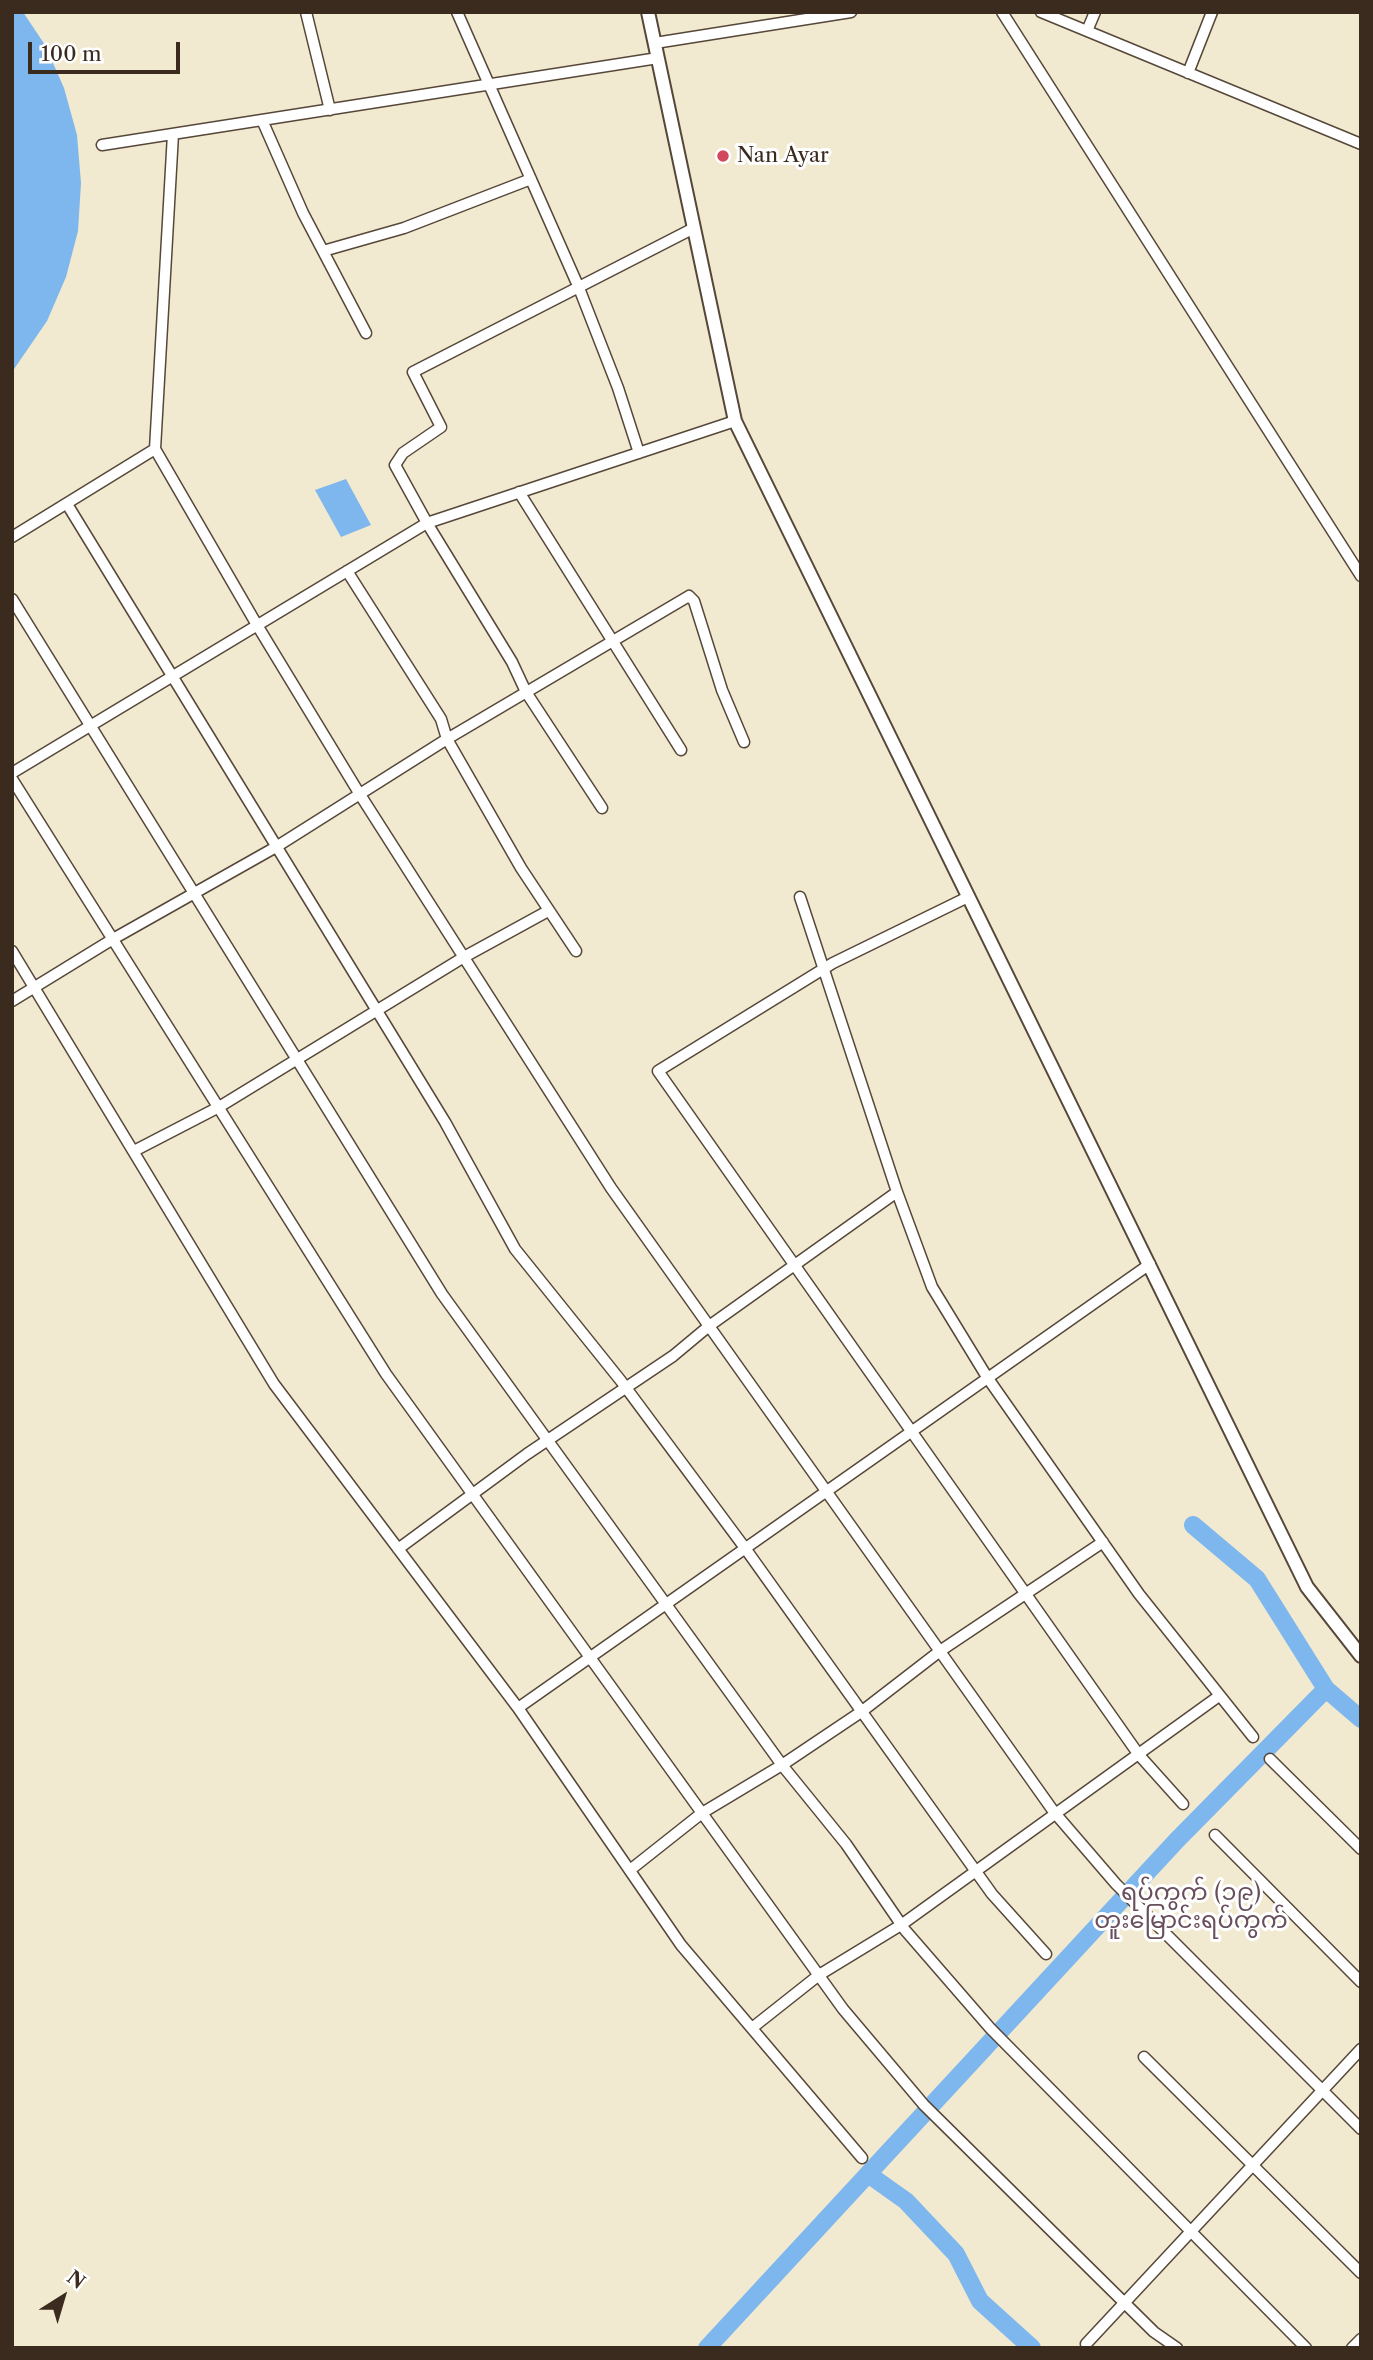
<!DOCTYPE html>
<meta charset="utf-8">
<style>
body{margin:0}
#map{position:relative;width:1373px;height:2360px;overflow:hidden;background:#f1e9d0;font-family:"Libre Caslon Text",serif}
canvas{display:block}
.frame{position:absolute;inset:0;border:14px solid #3b2a1e;pointer-events:none}
.north{position:absolute;left:28px;top:2262px;width:70px;height:70px;-webkit-text-stroke:5px #fff;paint-order:stroke;rotate:37deg;font-size:19px;font-weight:700;line-height:28px;text-align:center;color:#3b2a1e}
.north::after{content:'';display:block;margin:auto;width:24px;height:32px;background:#3b2a1e;clip-path:polygon(50% 0,100% 100%,50% 72%,0 100%)}
.scale{position:absolute;left:28px;top:42px;width:152px;height:32px;box-sizing:border-box;border:4px solid #3b2a1e;border-top:0;padding-left:9px;font-size:21px;line-height:24px;white-space:nowrap;color:#3b2a1e;-webkit-text-stroke:5px #fff;paint-order:stroke}
</style>
<div id="map">
<canvas width="1373" height="2360"></canvas>
<div class="frame"></div>
<div class="north">N</div>
<div class="scale">100 m</div>
</div>
<script>
const ctx = document.querySelector('canvas').getContext('2d');
ctx.lineJoin = 'round';
function fill(path, color) {
  ctx.fillStyle = color;
  ctx.fill(path, 'evenodd');
}
function shape(rows) {
  const path = new Path2D();
  for (const r of rows) {
    path.moveTo(r[0], r[1]);
    for (let i = 2; i < r.length; i += 2) path.lineTo(r[i], r[i + 1]);
  }
  return path;
}
function strokePath(path, color, width, dash) {
  ctx.strokeStyle = color;
  ctx.lineWidth = width;
  ctx.lineCap = dash ? 'butt' : 'round';
  ctx.setLineDash(dash || []);
  ctx.stroke(path);
}
function write(font, color, halo, rows, align = 'center') {
  ctx.font = font + ' "Libre Caslon Text","Noto Sans Myanmar",serif';
  ctx.lineWidth = 6;
  ctx.setLineDash([]);
  ctx.textBaseline = 'middle';
  ctx.strokeStyle = halo;
  ctx.fillStyle = color;
  for (const [text, x, y, turn = 0] of rows) {
    ctx.save();
    ctx.translate(x, y);
    ctx.rotate((+turn || 0) * Math.PI / 180);
    ctx.textAlign = isNaN(turn) ? turn : align;
    if (halo) ctx.strokeText(text, 0, 0);
    ctx.fillText(text, 0, 0);
    ctx.restore();
  }
}
fill(shape([
 [12,12,23,12,45,45,64,88,77,135,81,183,78,231,66,277,47,321,12,372],
 [346,479,371,525,341,537,315,490]
]), '#7db7ee');
strokePath(shape([
 [1193,1525,1257,1579,1326,1689,1361,1719],
 [868,2174,906,2201,956,2254,980,2301,1032,2348],
 [707,2348,1177,1840,1326,1689]
]), '#7db7ee', 18);
const minor = shape([
 [306,12,330,110],
 [457,12,579,288,618,388,639,453],
 [1002,12,1361,576],
 [1041,12,1361,144],
 [1087,31,1095,12],
 [655,43,851,12],
 [1188,73,1212,12],
 [262,120,303,213,366,333],
 [173,134,155,449,257,625,359,793,611,1188,1054,1812,1116,1884,1361,2129],
 [102,145,658,58],
 [323,251,404,228,531,179],
 [519,492,681,750],
 [67,504,445,1122,515,1249,621,1381,745,1548,992,1894,1046,1954],
 [12,537,155,449],
 [347,571,441,719,447,739,521,868,576,951],
 [12,599,442,1294,782,1765,846,1844,905,1930,990,2028,1306,2348],
 [12,773,427,523,735,421],
 [12,779,386,1374,843,2009,924,2105,1154,2332,1177,2348],
 [602,808,526,692,512,662,427,523,395,465,403,453,441,427,413,372,694,228],
 [800,897,897,1192,932,1287,987,1377,1139,1594,1253,1737],
 [968,897,833,963,658,1071,1139,1755,1183,1804],
 [12,951,274,1384,518,1708,681,1945,862,2158],
 [12,1001,113,939,276,847,447,739,689,596,694,601,722,690,744,742],
 [134,1151,219,1107,464,957,548,911],
 [398,1549,527,1454,673,1356,709,1326,897,1192],
 [518,1708,1150,1264],
 [1270,1759,1361,1849],
 [1215,1835,1361,1982],
 [630,1870,702,1813,782,1765,861,1712,940,1651,1103,1542],
 [752,2028,819,1975,901,1925,1219,1696],
 [1144,2057,1361,2273],
 [1086,2344,1361,2049],
 [1352,2348,1361,2339]
]);
const major = shape([
 [648,12,735,421,1307,1587,1361,1656]
]);
strokePath(minor, '#564739', 13);
strokePath(major, '#564739', 16);
strokePath(minor, '#fff', 10);
strokePath(major, '#fff', 12);
for (const [x, y, r, color] of [
 [723,156,7,"#d1495b"]
]) {
  const dot = new Path2D();
  dot.arc(x, y, r, 0, 2 * Math.PI);
  ctx.fillStyle = color;
  ctx.fill(dot);
  strokePath(dot, '#fff', 2.5);
}
write('21px', '#3b2a1e', '#fff', [
 ["Nan Ayar",737,156]
], 'left');
write('24px', '#684f5b', '#fff', [
 ["ရပ်ကွက် (၁၉)",1191,1893],
 ["တူးမြောင်းရပ်ကွက်",1191,1921]
]);
</script>
